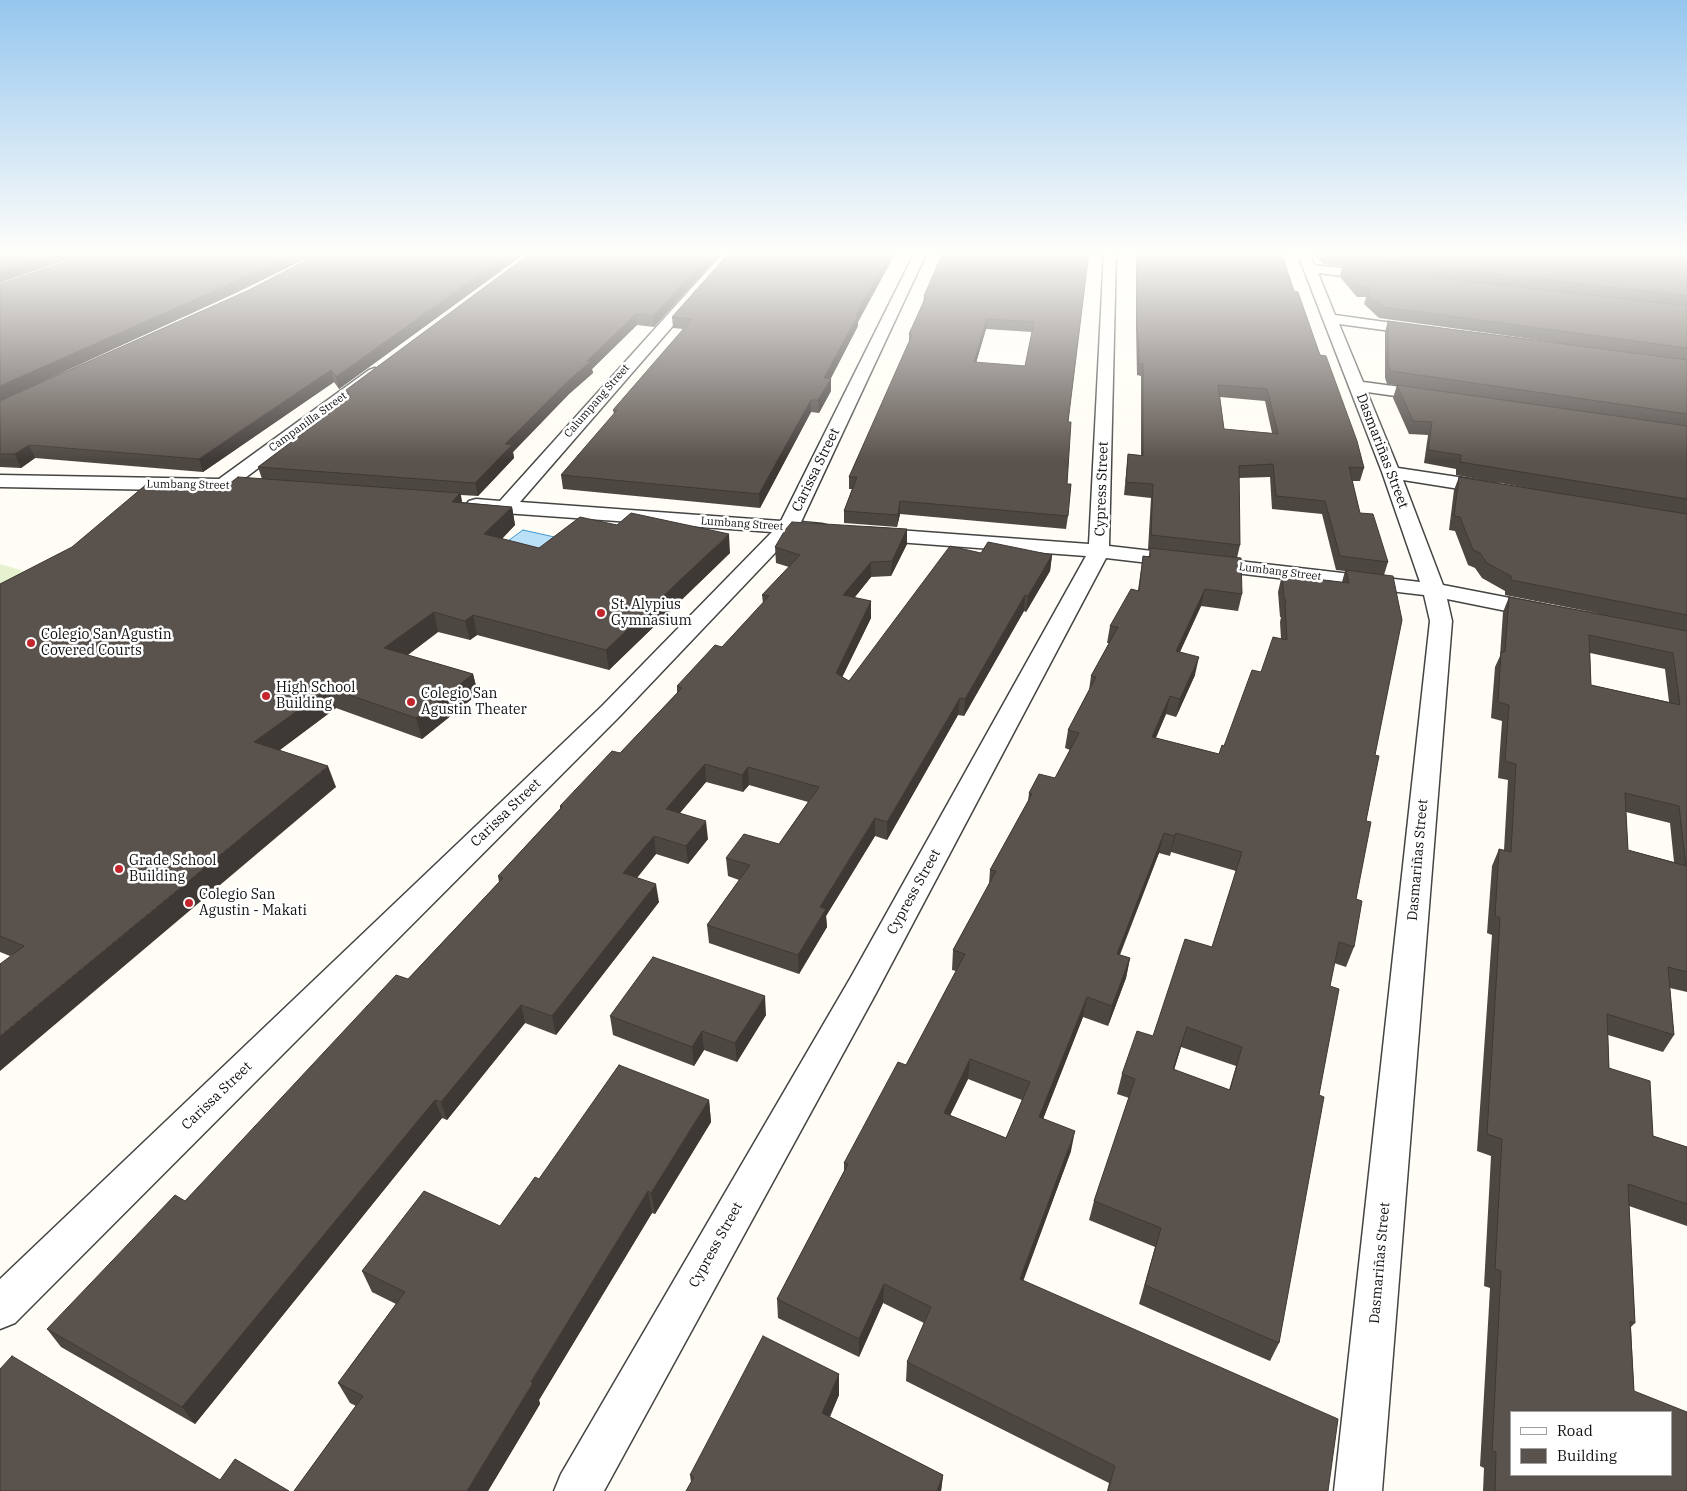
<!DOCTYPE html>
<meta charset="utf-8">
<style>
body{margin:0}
#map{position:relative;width:1687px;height:1491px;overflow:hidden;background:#fffdf5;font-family:"IBM Plex Serif",serif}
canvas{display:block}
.legend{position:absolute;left:1510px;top:1411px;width:162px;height:65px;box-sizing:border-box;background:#fff;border:1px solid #a0a0a0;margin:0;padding:6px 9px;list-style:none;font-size:15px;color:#111}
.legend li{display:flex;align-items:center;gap:10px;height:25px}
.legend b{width:25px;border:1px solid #a0a0a0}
</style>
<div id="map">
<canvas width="1687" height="1491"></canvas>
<ul class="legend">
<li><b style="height:6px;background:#fff"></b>Road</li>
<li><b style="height:14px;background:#5a524d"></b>Building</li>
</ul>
</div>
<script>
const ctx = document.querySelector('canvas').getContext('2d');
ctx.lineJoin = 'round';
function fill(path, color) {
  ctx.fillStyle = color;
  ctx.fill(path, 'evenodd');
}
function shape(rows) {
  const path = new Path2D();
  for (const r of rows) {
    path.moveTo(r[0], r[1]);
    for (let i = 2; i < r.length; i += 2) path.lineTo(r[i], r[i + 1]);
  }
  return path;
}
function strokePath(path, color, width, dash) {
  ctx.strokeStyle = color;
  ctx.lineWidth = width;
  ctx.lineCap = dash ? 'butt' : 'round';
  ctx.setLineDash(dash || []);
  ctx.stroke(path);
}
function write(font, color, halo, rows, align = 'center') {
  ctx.font = font + ' "IBM Plex Serif",serif';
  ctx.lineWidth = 5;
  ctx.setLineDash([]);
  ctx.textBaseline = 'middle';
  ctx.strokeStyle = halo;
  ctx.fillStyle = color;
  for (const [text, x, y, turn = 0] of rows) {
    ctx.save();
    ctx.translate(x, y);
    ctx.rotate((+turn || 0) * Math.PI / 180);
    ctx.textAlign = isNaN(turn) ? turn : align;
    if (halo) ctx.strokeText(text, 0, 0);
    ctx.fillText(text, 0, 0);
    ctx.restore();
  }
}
fill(shape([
 [0,564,27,572,0,585]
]), '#e6f2cf');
const water = shape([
 [523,530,568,540,540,562,494,551,523,530]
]);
fill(water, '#b9e0f7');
strokePath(water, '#3f96cf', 1);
const minor = shape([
 [724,252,737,252,520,502,781,521,915,252,927,252,801,522,822,524,829,526,832,530,829,534,822,536,793,534,620,716,15,1323,0,1329,0,1279,602,706,772,532,476,511,469,509,466,505,469,501,476,499,500,501,724,252],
 [1104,252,1116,252,1109,546,1420,582,1382,472,1297,252,1309,252,1314,265,1376,272,1382,276,1376,280,1318,273,1335,315,1421,327,1428,331,1421,335,1339,324,1363,382,1431,391,1439,396,1431,401,1367,392,1398,468,1491,482,1498,484,1500,488,1498,492,1491,494,1403,480,1443,585,1541,604,1549,606,1552,611,1549,616,1541,618,1447,599,1452,621,1382,1491,1334,1491,1430,621,1424,595,1106,558,875,995,604,1491,554,1491,561,1474,851,977,1086,556,870,540,863,538,860,534,863,530,870,528,1089,544,1104,252],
 [375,368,383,373,381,376,241,481,270,484,272,488,270,492,263,494,223,491,0,487,0,475,219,479,369,370,375,368]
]);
strokePath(minor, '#444', 3);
fill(minor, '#fff');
fill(shape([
 [322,252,527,252,339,389,334,382,203,472,35,458,21,468,0,467,0,284,240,291,28,388,249,290],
 [532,252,722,252,654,327,637,325,592,369,593,373,569,394,513,452,514,458,478,496,461,495,462,502,512,507,515,525,502,539,539,548,730,553,609,670,477,635,470,640,438,632,408,655,473,674,478,694,422,739,336,708,280,750,336,787,10,956,0,952,0,584,220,491,262,479,258,467,348,400,346,390],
 [730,252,896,252,858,322,858,326,830,379,831,379,831,391,819,413,811,412,760,508,563,489,561,475,614,414,613,410,683,329,673,328,672,317],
 [1089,252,1068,422,1067,484,1068,516,1066,529,900,514,897,527,844,523,844,511,852,489,849,489,849,477,909,342,909,334,923,302,924,296],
 [986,329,1032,332,1025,366,976,363],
 [1136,252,1281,252,1294,291,1364,468,1360,481,1352,481,1360,513,1388,562,1384,575,1375,755,1356,899,1354,947,1346,967,1334,963,1330,986,1319,1095,1279,1343,1270,1361,1139,1304,1155,1247,1089,1220,1094,1201,1129,1098,1117,1094,1122,1074,1153,1036,1212,947,1236,871,1171,852,1170,856,1159,853,1120,955,1130,958,1126,978,1108,1026,1083,1017,1043,1119,1071,1151,1023,1280,1328,1491,1107,1491,1109,1483,906,1381,907,1362,924,1323,883,1303,859,1357,778,1318,777,1299,844,1171,844,1163,906,1065,956,971,952,970,953,950,989,884,990,870,1028,801,1029,793,1055,778,1070,750,1065,748,1068,730,1089,690,1091,676,1109,643,1107,643,1110,626,1138,590,1143,556,1149,556,1150,549,1148,549,1151,498,1124,495,1128,454,1141,455,1141,376,1137,375,1136,329],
 [1220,397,1265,401,1272,433,1224,429],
 [1270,477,1272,509,1322,514,1336,570,1345,571,1342,582,1282,575,1278,592,1280,617,1281,617,1280,622,1281,639,1261,672,1224,746,1219,754,1156,738,1166,714,1176,717,1195,675,1180,652,1201,606,1238,611,1242,594,1237,558,1240,545,1239,478],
 [1181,1047,1236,1066,1229,1090,1174,1070],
 [968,1079,1022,1100,1006,1138,950,1115],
 [1311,252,1580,252,1687,263,1687,992,1670,988,1674,1035,1663,1052,1608,1035,1609,1068,1653,1136,1687,1147,1687,1226,1629,1206,1635,1323,1631,1327,1634,1391,1687,1491,1483,1491,1484,1468,1480,1466,1490,1288,1484,1286,1491,1156,1477,1151,1492,935,1487,933,1492,866,1499,849,1504,850,1508,780,1498,778,1502,721,1491,718,1495,667,1500,656,1503,612,1509,597,1602,614,1505,595,1505,591,1482,578,1475,568,1468,565,1455,531,1449,530,1454,490,1459,477,1533,489,1456,475,1456,469,1424,463,1428,435,1409,434,1393,398,1397,385,1427,389,1387,384,1385,378,1385,332,1388,321,1560,343,1379,318,1364,304,1366,297,1357,297,1340,277,1342,267,1425,276,1324,264],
 [1590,653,1665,669,1669,702,1591,685],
 [1626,812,1670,823,1674,862,1628,850],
 [1587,252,1687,252,1687,263],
 [907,529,907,544,891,576,871,577,854,598,871,601,871,618,842,677,849,681,981,553,1052,555,1050,571,1026,612,1024,611,964,716,958,715,887,840,875,836,826,916,827,927,799,974,709,943,707,925,739,880,728,876,726,858,779,844,808,802,749,785,743,792,706,782,680,813,708,839,688,864,656,854,637,878,659,902,556,1035,525,1023,447,1120,442,1118,195,1424,61,1347,47,1329,185,1201,408,979,499,882,498,876,560,809,560,806,620,753,677,693,677,686,722,647,763,603,762,595,789,567,776,563,775,547],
 [766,1015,737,1062,704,1050,694,1066,613,1035,610,1016],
 [709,1100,711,1122,655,1214,652,1213,539,1400,540,1404,488,1491,294,1491,356,1406,350,1403,338,1383,396,1304,372,1292,362,1271,500,1226,539,1179],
 [839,1374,839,1395,830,1417,943,1475,941,1491,686,1491,691,1482,690,1475]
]), '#4d4742');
fill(shape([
 [57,252,89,252,0,283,0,271],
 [297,252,320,252,240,291,0,401,0,386],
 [511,252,527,252,339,389,336,377],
 [712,252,722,252,654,327,653,316],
 [891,252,896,252,858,322,858,326,825,390,831,379,831,391,819,413,818,400,824,378,856,315],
 [636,314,637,325,592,369,593,373,569,394,513,452,514,458,478,496,475,483,505,444,587,361],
 [987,319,986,329,973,373,974,362],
 [331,370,334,382,203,472,199,459],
 [811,400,811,412,760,508,759,494],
 [29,445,35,458,21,468,15,454],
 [460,493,464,511,452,502],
 [900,501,900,514,897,527,898,515],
 [512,507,515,525,488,553,484,534],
 [907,529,907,544,891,576,892,561],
 [729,534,730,553,609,670,606,650],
 [1052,555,1050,571,1026,612,1028,596],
 [871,562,871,577,843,612,843,595],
 [1205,589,1201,606,1172,669,1176,651],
 [1025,595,1024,611,964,716,965,699],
 [871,601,871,618,836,690,836,673],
 [434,612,438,632,390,668,384,648],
 [473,615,477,635,470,640,465,621],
 [1199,657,1195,675,1176,717,1180,699],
 [473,674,478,694,422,739,416,718],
 [329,688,336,708,262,763,254,742],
 [1170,696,1166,714,1148,755,1152,737],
 [960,698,958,715,887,840,887,822],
 [705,764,706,782,668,827,666,809],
 [328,766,336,787,0,1071,0,1036],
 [748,767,749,785,743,792,742,775],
 [875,818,875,836,826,916,827,927,799,974,798,955,820,907],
 [706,821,708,839,688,864,686,846],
 [1164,833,1159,853,1112,973,1117,954],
 [1176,833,1171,852,1170,856,1174,836],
 [654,836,656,854,626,891,623,873],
 [656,884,659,902,556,1035,552,1016],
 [1130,958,1126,978,1108,1026,1112,1006],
 [765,996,766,1015,737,1062,735,1043],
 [1087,997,1083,1017,1036,1137,1039,1117],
 [521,1005,525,1023,447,1120,441,1102],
 [1187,1027,1181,1047,1168,1089,1173,1069],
 [702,1031,704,1050,694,1066,692,1047],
 [970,1059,968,1079,942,1132,944,1113],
 [435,1100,442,1118,195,1424,182,1407],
 [709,1100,711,1122,655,1214,651,1193],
 [1075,1131,1071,1151,1017,1298,1020,1279],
 [648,1191,652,1213,539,1400,540,1404,488,1491,467,1491,531,1382],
 [884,1284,883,1303,859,1357,859,1339],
 [839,1374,839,1395,822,1433,822,1413],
 [943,1475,941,1491,937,1491]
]), '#3f3936');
const building = shape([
 [0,252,57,252,0,271,0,252],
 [93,252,297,252,237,281,0,386,0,284,93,252],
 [322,252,511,252,336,377,331,370,199,459,29,445,15,454,0,454,0,401,249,290,322,252],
 [532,252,712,252,653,316,636,314,587,361,591,361,568,381,505,444,512,445,475,483,258,467,351,397,346,390,532,252],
 [730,252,891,252,856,315,858,315,824,378,831,379,818,400,811,400,759,494,561,475,617,410,613,410,692,319,672,317,730,252],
 [943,252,1089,252,1068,422,1071,422,1067,484,1071,484,1068,516,900,501,898,515,844,511,857,477,849,477,912,335,909,334,926,297,924,296,943,252],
 [987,319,1034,322,1025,366,974,362,987,319],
 [1137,252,1281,252,1294,291,1298,292,1320,355,1326,356,1357,441,1364,468,1349,467,1360,513,1373,514,1388,562,1340,556,1325,501,1276,496,1273,464,1239,466,1240,545,1151,535,1153,484,1126,482,1128,454,1143,456,1143,364,1139,364,1137,318,1137,252],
 [1218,385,1267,389,1278,434,1224,429,1218,385],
 [1324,252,1580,252,1687,263,1687,296,1326,254,1324,252],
 [1342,267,1687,306,1687,348,1382,307,1367,293,1369,287,1360,286,1342,267],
 [1388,321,1687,360,1687,414,1391,371,1388,366,1388,321],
 [1397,385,1687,426,1687,499,1460,462,1461,455,1428,450,1432,422,1413,421,1397,385],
 [238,477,460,493,452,502,512,507,484,534,539,548,580,517,617,525,631,513,729,534,606,650,473,615,465,621,434,612,384,648,473,674,416,718,329,688,254,742,328,766,0,1036,0,964,24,946,0,936,0,584,72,547,148,483,220,491,238,477],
 [1459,477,1687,514,1687,615,1511,580,1511,576,1487,563,1480,553,1473,550,1460,517,1454,516,1459,477],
 [792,522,907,529,892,561,871,562,843,595,871,601,836,673,849,681,950,546,981,553,988,542,1052,555,1028,596,1025,595,965,699,960,698,887,822,875,818,820,907,826,909,798,955,707,925,750,865,726,858,744,834,779,844,819,787,748,767,742,775,705,764,666,809,706,821,686,846,654,836,623,873,656,884,552,1016,521,1005,441,1102,435,1100,182,1407,47,1329,175,1195,185,1201,396,975,408,979,503,878,498,876,562,807,560,806,612,751,620,753,682,688,677,686,715,645,722,647,769,596,762,595,800,555,775,547,785,530,792,522],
 [1150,548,1241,558,1242,594,1205,589,1176,651,1199,657,1180,699,1170,696,1152,737,1219,754,1222,745,1224,746,1252,670,1261,672,1273,637,1287,640,1285,605,1286,600,1284,599,1282,575,1349,583,1346,570,1393,576,1402,620,1375,755,1379,756,1366,821,1371,822,1356,899,1362,901,1354,947,1339,942,1330,986,1339,989,1319,1095,1324,1097,1279,1343,1145,1285,1161,1228,1094,1201,1135,1079,1122,1074,1137,1031,1153,1036,1185,939,1212,947,1242,852,1176,833,1174,836,1164,833,1117,954,1130,958,1112,1006,1087,997,1039,1117,1075,1131,1020,1279,1338,1419,1328,1491,1108,1491,1115,1466,907,1362,931,1307,884,1284,859,1339,777,1299,848,1164,844,1163,898,1062,906,1065,965,954,953,950,996,871,990,870,1032,794,1029,793,1039,774,1055,778,1079,733,1068,730,1096,677,1091,676,1118,627,1110,626,1131,589,1139,591,1143,556,1150,557,1150,548],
 [1187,1027,1242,1047,1230,1090,1173,1069,1187,1027],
 [970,1059,1030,1082,1006,1138,944,1113,970,1059],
 [1509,597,1687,631,1687,972,1668,967,1674,1035,1607,1014,1609,1068,1650,1081,1653,1136,1687,1147,1687,1204,1628,1184,1635,1323,1630,1321,1634,1391,1687,1412,1687,1491,1495,1491,1496,1452,1492,1451,1501,1271,1495,1269,1502,1139,1487,1134,1500,918,1495,916,1499,849,1511,852,1516,764,1505,761,1509,705,1498,702,1501,652,1505,652,1509,597],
 [1589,635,1673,653,1680,705,1591,685,1589,635],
 [1625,793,1679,806,1686,866,1628,850,1625,793],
 [1511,1412,1671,1412,1671,1475,1511,1475,1511,1412],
 [653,957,765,996,735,1043,702,1031,692,1047,610,1016,653,957],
 [619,1065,709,1100,651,1193,648,1191,531,1382,533,1383,467,1491,294,1491,363,1396,338,1383,405,1292,362,1271,424,1191,500,1226,535,1177,539,1179,619,1065],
 [763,1336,839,1374,822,1413,943,1475,937,1491,686,1491,694,1477,690,1475,763,1336],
 [12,1356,220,1480,235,1459,289,1491,0,1491,0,1369,12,1356]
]);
fill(building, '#5a524d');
strokePath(building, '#3f3936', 1);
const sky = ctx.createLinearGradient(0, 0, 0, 461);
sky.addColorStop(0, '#95c6ee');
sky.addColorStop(0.55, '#fffefa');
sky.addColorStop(1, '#fffefa00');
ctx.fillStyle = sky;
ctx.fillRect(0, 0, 1687, 461);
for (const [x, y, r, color] of [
 [601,613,5,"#c4262e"],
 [31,643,5,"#c4262e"],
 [266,696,5,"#c4262e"],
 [411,702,5,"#c4262e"],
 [119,869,5,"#c4262e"],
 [189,903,5,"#c4262e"]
]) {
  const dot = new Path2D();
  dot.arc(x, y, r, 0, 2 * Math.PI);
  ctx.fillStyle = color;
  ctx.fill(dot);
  strokePath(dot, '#fff', 2);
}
write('11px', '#111', '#fff', [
 ["Calumpang Street",597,401,-49],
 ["Campanilla Street",308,422,-36],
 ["Lumbang Street",188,485,1],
 ["Lumbang Street",742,524,4],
 ["Lumbang Street",1280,572,7]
]);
write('14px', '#111', '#fff', [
 ["Dasmariñas Street",1382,451,69],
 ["Carissa Street",816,470,-64],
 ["Cypress Street",1102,489,-88],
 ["Carissa Street",506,813,-44],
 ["Dasmariñas Street",1418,860,-85],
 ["Cypress Street",914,892,-61],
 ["Carissa Street",217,1096,-44],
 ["Cypress Street",716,1245,-61],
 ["Dasmariñas Street",1380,1263,-85]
]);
write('14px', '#111', '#fff', [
 ["St. Alypius",611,605],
 ["Gymnasium",611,621],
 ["Colegio San Agustin",41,635],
 ["Covered Courts",41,651],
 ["High School",276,688],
 ["Building",276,704],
 ["Colegio San",421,694],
 ["Agustin Theater",421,710],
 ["Grade School",129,861],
 ["Building",129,877],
 ["Colegio San",199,895],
 ["Agustin - Makati",199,911]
], 'left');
</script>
